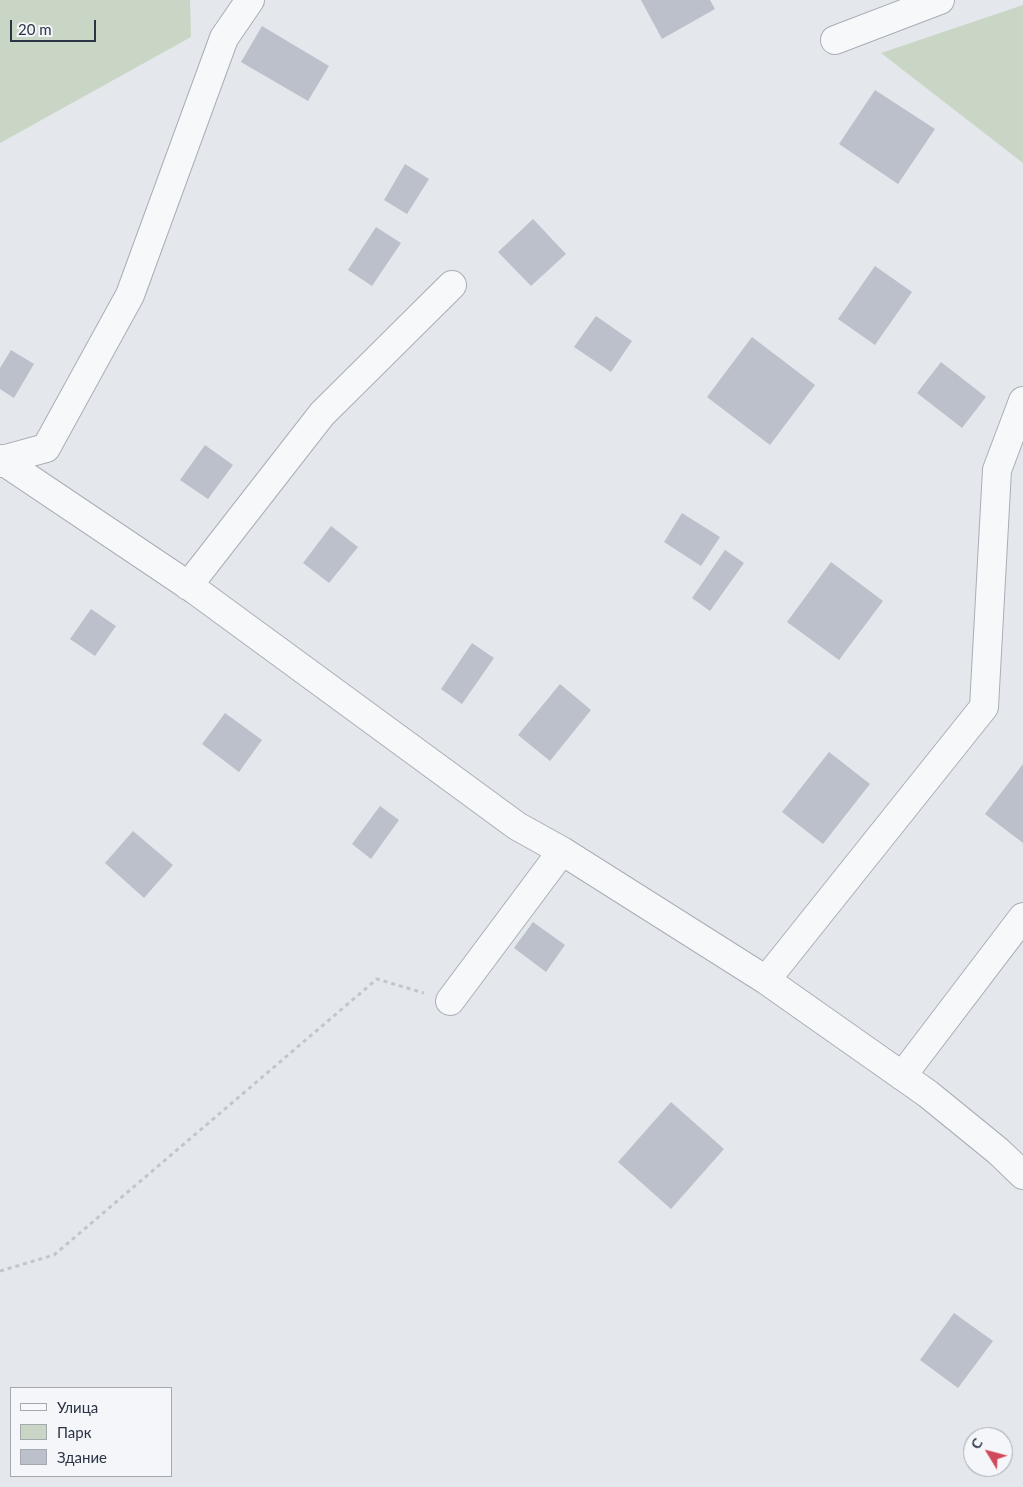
<!DOCTYPE html>
<meta charset="utf-8">
<style>
body{margin:0}
#map{position:relative;width:1023px;height:1487px;overflow:hidden;background:#e4e7ec;font-family:Lato,sans-serif}
canvas{display:block}
.legend{position:absolute;left:10px;top:1387px;width:162px;height:90px;box-sizing:border-box;background:#f4f6f9;border:1px solid #a4a8b1;margin:0;padding:6px 9px;list-style:none;font-size:15px;color:#2b3445}
.legend li{display:flex;align-items:center;gap:10px;height:25px}
.legend b{width:25px;border:1px solid #a4a8b1}
.north{position:absolute;left:963px;top:1427px;width:50px;height:50px;box-sizing:border-box;background:#f4f6f9;border:1px solid #a4a8b1;border-radius:50%;rotate:307deg;font-size:14px;font-weight:700;line-height:20px;text-align:center;color:#2b3445}
.north::after{content:'';display:block;margin:auto;width:18px;height:22px;background:#d1495b;clip-path:polygon(50% 0,100% 100%,50% 72%,0 100%)}
.scale{position:absolute;left:10px;top:20px;width:86px;height:22px;box-sizing:border-box;border:2px solid #2b3445;border-top:0;padding-left:6px;font-size:15px;line-height:18px;white-space:nowrap;color:#2b3445;-webkit-text-stroke:4px #f4f6f9;paint-order:stroke}
</style>
<div id="map">
<canvas width="1023" height="1487"></canvas>
<ul class="legend">
<li><b style="height:6px;background:#f7f8fa"></b>Улица</li>
<li><b style="height:14px;background:#c9d6c5"></b>Парк</li>
<li><b style="height:14px;background:#bbc0ca"></b>Здание</li>
</ul>
<div class="north">С</div>
<div class="scale">20 m</div>
</div>
<script>
const ctx = document.querySelector('canvas').getContext('2d');
ctx.lineJoin = 'round';
function fill(path, color) {
  ctx.fillStyle = color;
  ctx.fill(path, 'evenodd');
}
function shape(rows) {
  const path = new Path2D();
  for (const r of rows) {
    path.moveTo(r[0], r[1]);
    for (let i = 2; i < r.length; i += 2) path.lineTo(r[i], r[i + 1]);
  }
  return path;
}
function strokePath(path, color, width, dash) {
  ctx.strokeStyle = color;
  ctx.lineWidth = width;
  ctx.lineCap = dash ? 'butt' : 'round';
  ctx.setLineDash(dash || []);
  ctx.stroke(path);
}
fill(shape([
 [0,0,190,0,191,37,0,143],
 [1023,5,1023,163,881,53]
]), '#c9d6c5');
fill(shape([
 [641,0,710,0,715,9,662,39],
 [262,26,329,66,308,101,241,62],
 [875,90,935,129,898,184,839,144],
 [405,164,429,179,407,214,384,200],
 [533,219,566,254,531,286,498,252],
 [376,227,401,243,372,286,348,270],
 [875,266,912,292,875,345,838,319],
 [596,316,632,341,611,372,574,347],
 [752,337,815,385,770,445,707,397],
 [11,350,34,364,14,398,0,389,0,368],
 [941,362,986,397,962,428,917,393],
 [205,445,233,465,208,499,180,480],
 [682,513,720,537,701,566,664,542],
 [331,526,358,547,329,583,303,563],
 [725,550,744,563,710,611,692,598],
 [831,562,883,601,839,660,787,622],
 [91,609,116,626,95,656,70,639],
 [472,643,494,658,462,704,441,689],
 [560,684,591,710,550,761,518,735],
 [225,713,262,740,239,772,202,744],
 [829,752,870,784,823,844,782,812],
 [1023,764,1023,843,985,814],
 [380,806,399,820,371,859,352,844],
 [133,831,173,865,144,898,105,863],
 [533,922,565,945,546,972,514,948],
 [671,1102,724,1149,671,1209,618,1162],
 [954,1313,993,1341,958,1388,920,1360]
]), '#bbc0ca');
const minor = shape([
 [835,40,940,0],
 [0,459,195,590,517,826,562,851,766,980,928,1094,998,1151,1023,1175],
 [0,463,2,460,46,448,130,295,224,38,250,0],
 [188,586,322,414,452,285],
 [766,980,984,707,997,470,1023,401],
 [450,1001,562,851],
 [902,1076,1023,917]
]);
strokePath(minor, '#a9aeb7', 30);
strokePath(shape([
 [0,1271,54,1255,377,979,424,993]
]), '#c2c5cb', 3, [4, 4]);
strokePath(minor, '#f7f8fa', 28);
</script>
